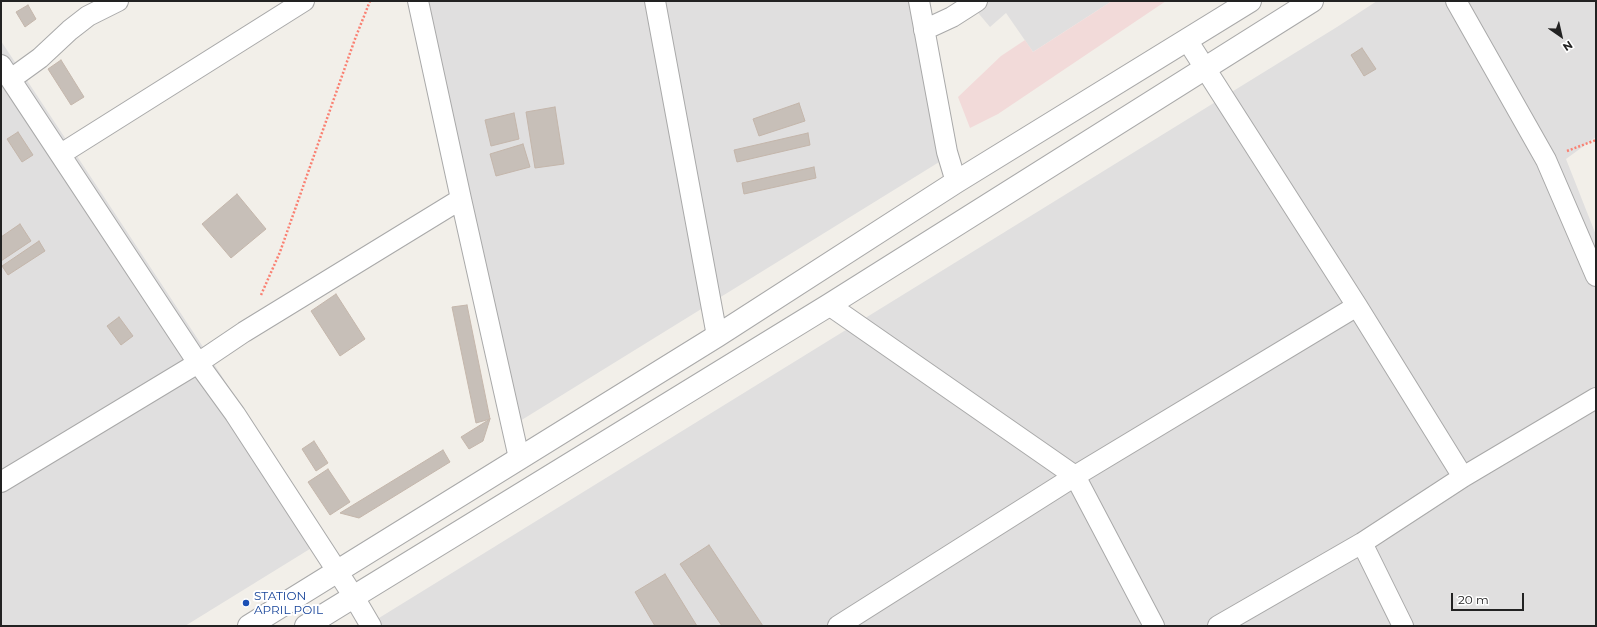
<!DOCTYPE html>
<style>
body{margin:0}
#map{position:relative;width:1597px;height:627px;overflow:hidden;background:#f2efe9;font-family:Montserrat,sans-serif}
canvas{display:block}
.frame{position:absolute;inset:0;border:2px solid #222;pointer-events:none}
.north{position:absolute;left:1541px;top:16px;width:40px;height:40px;-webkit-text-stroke:3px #fff;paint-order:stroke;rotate:146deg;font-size:11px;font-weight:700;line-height:16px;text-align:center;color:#222}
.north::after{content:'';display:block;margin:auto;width:14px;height:18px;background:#222;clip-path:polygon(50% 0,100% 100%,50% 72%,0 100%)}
.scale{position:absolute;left:1451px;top:593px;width:73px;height:18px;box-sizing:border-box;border:2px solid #222;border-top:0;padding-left:5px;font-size:12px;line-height:14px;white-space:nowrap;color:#222;-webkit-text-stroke:3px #fff;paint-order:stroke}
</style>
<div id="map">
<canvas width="1597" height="627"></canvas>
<div class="frame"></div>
<div class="north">N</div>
<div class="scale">20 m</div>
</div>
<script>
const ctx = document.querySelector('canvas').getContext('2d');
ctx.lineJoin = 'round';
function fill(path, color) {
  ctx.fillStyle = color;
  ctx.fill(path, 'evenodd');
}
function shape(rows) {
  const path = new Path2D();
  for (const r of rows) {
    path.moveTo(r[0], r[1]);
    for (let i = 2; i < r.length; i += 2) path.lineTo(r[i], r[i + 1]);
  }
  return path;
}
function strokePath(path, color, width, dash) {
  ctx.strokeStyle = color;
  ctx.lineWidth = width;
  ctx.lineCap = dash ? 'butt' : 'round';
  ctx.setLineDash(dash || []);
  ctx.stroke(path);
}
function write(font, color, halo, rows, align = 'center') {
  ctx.font = font + ' Montserrat,sans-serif';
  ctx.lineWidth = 4;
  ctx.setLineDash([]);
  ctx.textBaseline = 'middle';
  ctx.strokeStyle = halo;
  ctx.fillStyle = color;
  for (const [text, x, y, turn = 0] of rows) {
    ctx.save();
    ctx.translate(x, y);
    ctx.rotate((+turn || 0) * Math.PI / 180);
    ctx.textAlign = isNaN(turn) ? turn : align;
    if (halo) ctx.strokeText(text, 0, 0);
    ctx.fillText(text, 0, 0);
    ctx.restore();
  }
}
fill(shape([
 [426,1,929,1,957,151,520,421],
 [984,1,1112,1,1033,52,1006,13,990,27,974,8],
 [1377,1,1596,1,1596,137,1566,159,1596,235,1596,626,366,626,1337,27],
 [1,41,207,353,326,539,185,626,1,626]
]), '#e0dfdf');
fill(shape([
 [1112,1,1166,1,998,114,970,128,958,97,1001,56,1025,40,1033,52]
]), '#f2dad9');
const building = shape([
 [28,5,36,19,25,27,16,12,28,5],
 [1362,48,1376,69,1364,76,1351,55,1362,48],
 [61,60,84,97,71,105,48,69,61,60],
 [799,103,805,121,759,136,753,119,799,103],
 [555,107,564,164,535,168,526,112,555,107],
 [514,113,519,139,491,146,485,120,514,113],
 [18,132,33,155,22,162,7,139,18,132],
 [808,133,810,145,737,162,734,150,808,133],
 [523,144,530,167,496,176,490,154,523,144],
 [814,167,816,178,744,194,742,183,814,167],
 [237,194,266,229,231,258,202,224,237,194],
 [20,224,31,241,1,261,1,237,20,224],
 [39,241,45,251,8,275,2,266,39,241],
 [336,294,365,339,340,356,311,311,336,294],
 [467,305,490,419,476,423,452,307,467,305],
 [119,317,133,336,121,345,107,326,119,317],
 [490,419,483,441,469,449,461,437,490,419],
 [314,441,328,463,316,471,302,449,314,441],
 [443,450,450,462,359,518,340,513,443,450],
 [328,469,350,502,330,515,308,482,328,469],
 [709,545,763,626,722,626,680,564,709,545],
 [665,574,697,626,655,626,635,592,665,574]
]);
fill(building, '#c7bfb8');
strokePath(building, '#c4b6ab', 1);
const minor = shape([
 [418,1,461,199,519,458],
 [655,1,717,336],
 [919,1,947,152,956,182],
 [1456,1,1546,160,1596,276],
 [924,30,952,17,977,1],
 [1187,40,1357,306,1463,477],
 [1,65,198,363,235,414,354,597,371,626],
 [11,79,40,58,70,30,88,16,118,1],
 [61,154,304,1],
 [829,305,1075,476,1154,626],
 [1,482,198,363,244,332,461,199],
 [1362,543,1403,626],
 [838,626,1075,476,1357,306],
 [1218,626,1362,543,1463,477,1596,398]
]);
const tertiary = shape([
 [249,626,717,336,956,182,1250,1],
 [306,626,829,305,1312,1]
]);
strokePath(minor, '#a9a9a9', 22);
strokePath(tertiary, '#a9a9a9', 24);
strokePath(shape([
 [1567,151,1596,140],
 [261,295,280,252,355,39,370,1]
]), '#fa8072', 2.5, [2, 2]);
strokePath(minor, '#fff', 20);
strokePath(tertiary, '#fff', 22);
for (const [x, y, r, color] of [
 [246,603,4,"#1a4fb4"]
]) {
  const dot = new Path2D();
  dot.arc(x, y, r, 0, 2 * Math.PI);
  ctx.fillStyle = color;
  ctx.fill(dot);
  strokePath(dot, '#fff', 1.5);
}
write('12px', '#164399', '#fff', [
 ["STATION",254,596],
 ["APRIL POIL",254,610]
], 'left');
</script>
